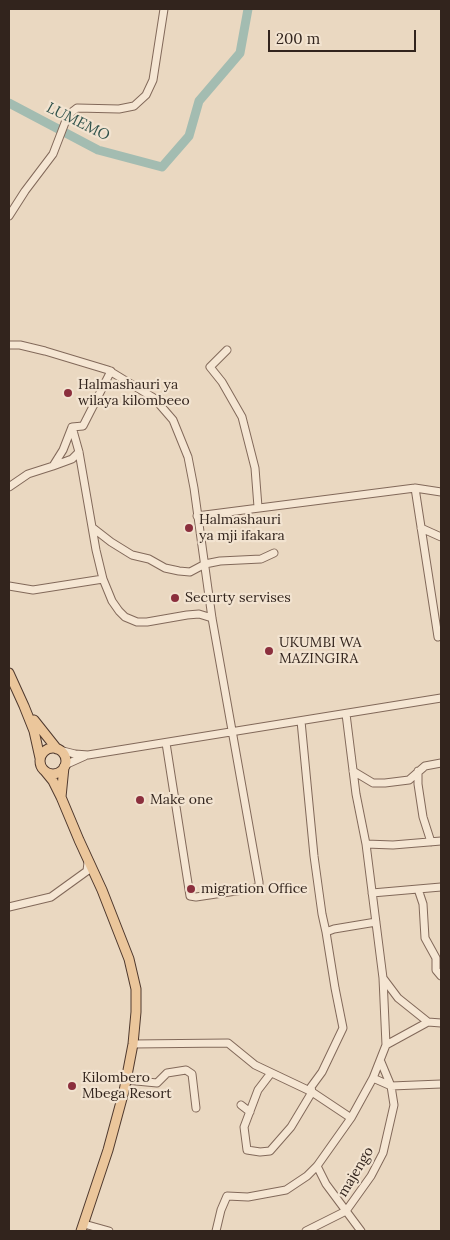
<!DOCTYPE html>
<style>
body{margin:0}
#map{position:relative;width:450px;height:1240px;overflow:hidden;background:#ead8c1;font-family:Lora,serif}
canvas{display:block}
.frame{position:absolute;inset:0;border:10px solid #32241d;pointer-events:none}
.scale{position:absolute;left:268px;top:30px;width:148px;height:22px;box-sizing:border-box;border:2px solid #32241d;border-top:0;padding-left:6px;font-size:15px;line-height:18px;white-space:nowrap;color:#32241d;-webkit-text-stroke:4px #f2e3d0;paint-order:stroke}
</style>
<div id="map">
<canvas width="450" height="1240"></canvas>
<div class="frame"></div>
<div class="scale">200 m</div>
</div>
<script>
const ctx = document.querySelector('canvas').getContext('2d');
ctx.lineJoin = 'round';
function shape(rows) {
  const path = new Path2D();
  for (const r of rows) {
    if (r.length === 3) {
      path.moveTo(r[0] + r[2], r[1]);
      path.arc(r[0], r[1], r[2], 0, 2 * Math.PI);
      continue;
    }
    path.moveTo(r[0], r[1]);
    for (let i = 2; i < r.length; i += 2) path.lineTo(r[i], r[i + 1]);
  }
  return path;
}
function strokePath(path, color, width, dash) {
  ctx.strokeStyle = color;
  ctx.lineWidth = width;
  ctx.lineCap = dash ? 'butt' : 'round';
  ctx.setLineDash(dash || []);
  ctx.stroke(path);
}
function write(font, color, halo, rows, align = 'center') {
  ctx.font = font + ' Lora,serif';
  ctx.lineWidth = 4.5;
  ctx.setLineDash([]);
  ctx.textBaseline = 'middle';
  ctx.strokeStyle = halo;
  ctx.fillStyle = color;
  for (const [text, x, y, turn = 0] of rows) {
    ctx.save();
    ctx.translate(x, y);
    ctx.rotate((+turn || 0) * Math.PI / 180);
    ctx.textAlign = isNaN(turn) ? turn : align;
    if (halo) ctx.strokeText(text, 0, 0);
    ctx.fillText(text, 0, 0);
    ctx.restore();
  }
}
strokePath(shape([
 [9,103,98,150,162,167,189,136,199,101,240,53,248,9]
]), '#a3bcb1', 9);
const minor = shape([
 [9,216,25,191,53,154,68,115,77,108,119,109,134,106,146,95,153,80,164,9],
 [9,345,20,345,45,351,108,370,154,398,173,420,188,457,194,488,212,618,259,882,259,886,256,888,196,897,190,896,166,743],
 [227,350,210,367,222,382,242,417,255,468,258,507],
 [72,427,79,452,96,550,103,579,112,601,119,611,125,617,137,622,147,622,187,615,199,614,212,618],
 [53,466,72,459,79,452],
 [9,487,28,474,53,466,63,450,72,427,83,426,111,371],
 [415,488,438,637,441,636],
 [197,516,415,488,441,492],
 [93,528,111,542,132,555,149,559,165,568,179,571,190,572,205,564,220,561,261,559,274,553],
 [421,528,441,537],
 [9,586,33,590,103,579],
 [346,714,356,794,366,844,383,978,398,998,428,1022,441,1023],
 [301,721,314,856,322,914,326,932],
 [59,750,75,754,88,755,441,698],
 [65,765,85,756],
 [353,771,373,783,385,783,409,780,425,766,441,763],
 [418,771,418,784,423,817,431,842],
 [366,844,393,845,441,841],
 [418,889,423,904,425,938,436,958,436,970,441,976],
 [372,893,441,887],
 [9,907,51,897,87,871,88,862],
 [383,978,386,1045],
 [133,1044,228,1043,255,1065,312,1092,311,1087,322,1072,343,1028,335,988,326,932,334,929,376,922],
 [271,1073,258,1090,244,1127,247,1150,260,1152,270,1151,291,1127,312,1092,351,1118],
 [373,1078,391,1086,441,1084],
 [126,1080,157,1083,167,1073,186,1070,192,1074,196,1108],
 [241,1105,250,1112],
 [317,1166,326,1184,361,1231],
 [84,1224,109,1231],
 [216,1231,221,1210,227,1196,248,1197,286,1190,307,1176,317,1166,351,1118,373,1078,386,1045,428,1022],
 [306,1231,346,1211,371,1176,383,1153,394,1105,391,1086,381,1062]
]);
const major = shape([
 [9,673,24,706,34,731,40,758],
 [34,720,57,749],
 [53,761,13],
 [44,770,53,781,61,797,79,840,102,890,129,959,136,989,136,1012,133,1044,124,1091,108,1150,81,1231],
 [61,797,64,767]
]);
strokePath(minor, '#82695a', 9);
strokePath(major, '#4f392e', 11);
strokePath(minor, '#f5e6d3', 7);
strokePath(major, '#ebc69b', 9);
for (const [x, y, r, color] of [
 [68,393,5,"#8b2f3d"],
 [189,528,5,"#8b2f3d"],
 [175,598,5,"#8b2f3d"],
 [269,651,5,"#8b2f3d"],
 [140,800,5,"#8b2f3d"],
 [191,889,5,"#8b2f3d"],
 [72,1086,5,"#8b2f3d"]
]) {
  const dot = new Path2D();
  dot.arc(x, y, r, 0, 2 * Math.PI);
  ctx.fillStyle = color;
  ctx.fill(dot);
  strokePath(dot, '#f2e3d0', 2);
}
write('14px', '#32241d', '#f2e3d0', [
 ["Halmashauri ya",78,385],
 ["wilaya kilombeeo",78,401],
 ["Halmashauri",199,520],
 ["ya mji ifakara",199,536],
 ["Securty servises",185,598],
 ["UKUMBI WA",279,643],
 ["MAZINGIRA",279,659],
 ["Make one",150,800],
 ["migration Office",201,889],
 ["Kilombero",82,1078],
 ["Mbega Resort",82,1094]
], 'left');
write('14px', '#32241d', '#f2e3d0', [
 ["majengo",356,1172,-59]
]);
write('italic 15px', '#2e514a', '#f2e3d0', [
 ["LUMEMO",78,122,26]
]);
</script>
